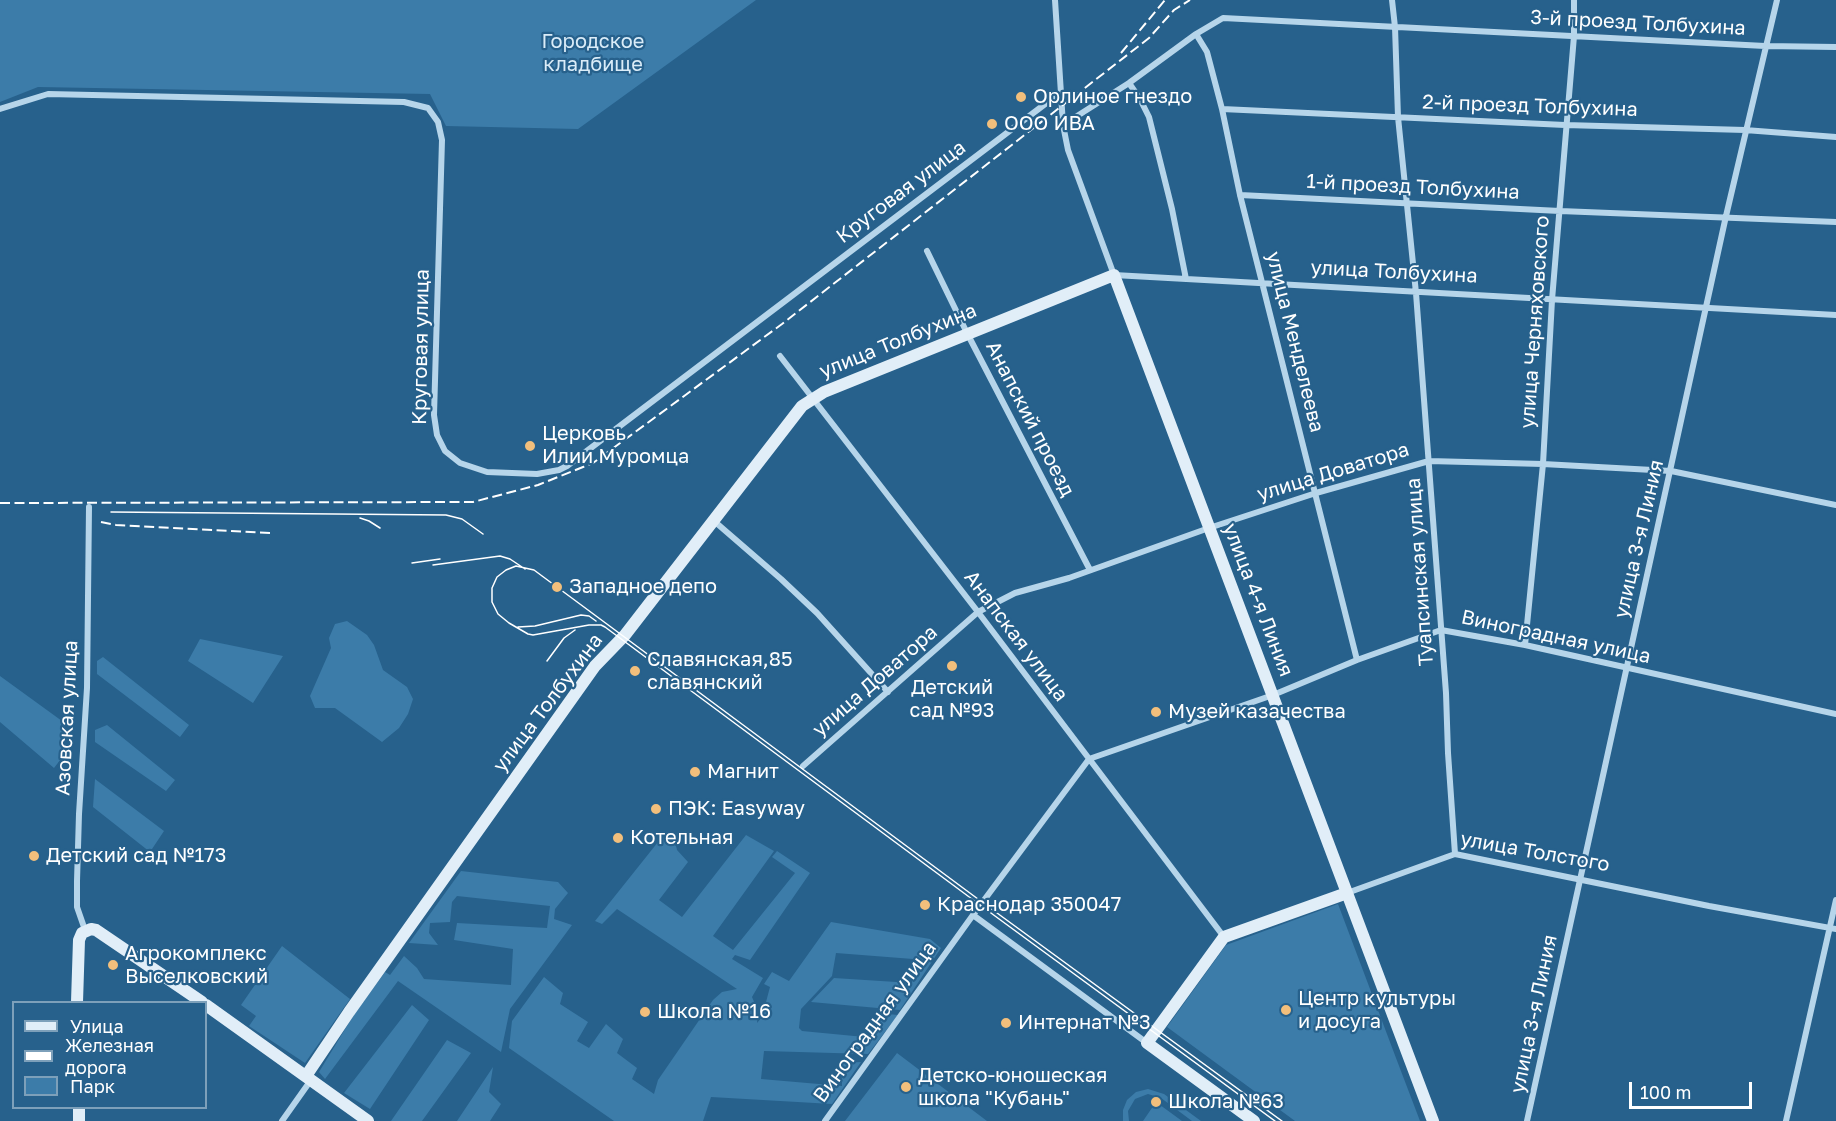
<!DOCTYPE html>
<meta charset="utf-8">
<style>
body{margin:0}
#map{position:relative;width:1836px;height:1121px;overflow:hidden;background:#27618c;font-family:"Golos Text",sans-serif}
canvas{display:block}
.legend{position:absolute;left:12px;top:1001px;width:195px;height:108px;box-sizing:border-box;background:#27618c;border:2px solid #7da0ba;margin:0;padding:8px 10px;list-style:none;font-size:18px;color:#fff}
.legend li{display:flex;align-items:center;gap:12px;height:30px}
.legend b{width:30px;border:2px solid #7da0ba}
.scale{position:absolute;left:1629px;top:1082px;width:123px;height:27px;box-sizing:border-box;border:3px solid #fff;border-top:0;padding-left:8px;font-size:18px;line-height:21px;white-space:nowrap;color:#fff;-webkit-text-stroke:4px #27618c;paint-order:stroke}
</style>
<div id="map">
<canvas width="1836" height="1121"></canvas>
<ul class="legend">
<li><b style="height:8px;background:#e1eef8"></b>Улица</li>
<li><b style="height:8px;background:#fff"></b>Железная дорога</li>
<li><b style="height:16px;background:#3c7ca9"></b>Парк</li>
</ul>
<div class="scale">100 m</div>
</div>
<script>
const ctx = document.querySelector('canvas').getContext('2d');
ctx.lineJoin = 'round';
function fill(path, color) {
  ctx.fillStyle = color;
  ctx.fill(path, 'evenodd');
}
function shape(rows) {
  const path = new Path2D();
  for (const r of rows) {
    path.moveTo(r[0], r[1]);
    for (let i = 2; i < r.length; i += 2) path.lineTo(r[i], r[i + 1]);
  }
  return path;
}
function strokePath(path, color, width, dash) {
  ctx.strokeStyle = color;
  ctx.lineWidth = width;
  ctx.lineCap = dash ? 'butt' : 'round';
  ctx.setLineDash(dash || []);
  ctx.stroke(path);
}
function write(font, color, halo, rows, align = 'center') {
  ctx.font = font + ' "Golos Text",sans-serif';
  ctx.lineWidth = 4.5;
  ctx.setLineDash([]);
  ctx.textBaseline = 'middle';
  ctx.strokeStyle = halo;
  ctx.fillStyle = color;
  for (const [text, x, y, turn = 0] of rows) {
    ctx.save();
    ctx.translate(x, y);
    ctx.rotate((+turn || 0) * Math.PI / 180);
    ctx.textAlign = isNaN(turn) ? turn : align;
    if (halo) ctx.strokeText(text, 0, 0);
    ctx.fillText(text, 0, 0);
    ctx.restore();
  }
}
fill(shape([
 [0,0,756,0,578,129,446,126,430,94,38,87,0,102],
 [347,621,367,635,374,645,383,670,407,687,413,699,408,714,399,728,382,742,335,708,315,708,310,696,331,648,329,638,335,624],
 [200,639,283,656,253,703,188,661],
 [103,657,189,725,180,737,97,674,97,661],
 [0,676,62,721,64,755,54,768,0,722],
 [107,725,175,780,166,791,95,742,95,730],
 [95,779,164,831,150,852,93,807],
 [746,835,774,851,713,936,733,950,795,873,772,857,777,851,810,873,750,960,735,955,732,959,763,978,752,997,758,1011,757,1023,762,1017,770,987,764,984,772,972,789,981,831,922,930,939,941,948,900,1010,811,1002,834,978,912,983,913,959,836,953,832,976,801,1009,799,1028,802,1031,875,1038,878,1013,898,1015,868,1054,764,1051,761,1079,842,1086,841,1063,861,1062,832,1104,711,1097,703,1121,614,1121,509,1048,512,1021,544,977,563,993,560,1004,588,1022,577,1041,589,1048,606,1024,623,1039,617,1053,637,1068,632,1079,654,1094,658,1080,713,1000,722,992,737,989,617,909,602,924,595,921,662,837,675,841,677,850,688,862,659,900,682,917],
 [461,871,558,882,568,893,555,909,554,919,572,925,510,1009,501,1052,398,981,325,1079,319,1072,353,1016,385,972,390,975,404,956,417,968,424,979,511,985,513,949,454,940,457,923,547,928,550,906,457,896,452,902,450,922,430,923,429,933,438,945,409,943],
 [1338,904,1396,1058,1420,1121,1295,1121,1167,1027,1226,945],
 [282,946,350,999,305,1063,249,1026,256,1016,241,1005],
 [412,1005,429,1020,370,1109,344,1093],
 [447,1040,471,1053,422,1121,391,1121],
 [897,1053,987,1121,845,1121],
 [493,1067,489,1092,501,1104,490,1121,457,1121],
 [1148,1089,1164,1094,1201,1121,1192,1121,1161,1098,1148,1094,1135,1099,1128,1111,1129,1121,1123,1121,1123,1110,1127,1100,1136,1092],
 [1156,1102,1182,1121,1143,1121]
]), '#3c7ca9');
strokePath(shape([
 [1055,0,1063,125,1068,150,1114,275,1836,315],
 [1392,0,1395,27,1398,117,1416,293,1446,693,1448,753,1455,854],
 [1196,34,1207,52,1222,109,1240,195,1357,660],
 [1129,83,1140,99,1149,117,1172,209,1186,279],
 [0,109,48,94,404,102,428,108,438,122,442,140,434,415,437,435,445,451,460,463,487,472,537,474,559,470,567,466,1061,92],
 [1222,109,1565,125,1745,130,1836,137],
 [1063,125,1129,83,1196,34,1223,18,1765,46,1836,47],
 [1240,195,1560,211,1836,222],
 [927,251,967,333,1090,570],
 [780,356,978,612,1224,937],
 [714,521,781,579,817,613,888,692],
 [1525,645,1543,464,1552,300,1574,36,1574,0],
 [803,766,978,612,1015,593,1069,578,1209,528,1316,493,1429,461,1543,464,1671,471,1836,505],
 [1347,893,1455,854,1709,906,1836,929],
 [973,915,1147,1043],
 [85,930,77,907,77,881,79,814,87,688,89,507],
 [282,1121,311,1080],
 [825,1121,973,915,1089,759,1273,695,1357,660,1441,630,1525,645,1836,714],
 [1527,1121,1726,216,1777,0],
 [1786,1121,1836,900]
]), '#b6d5ea', 6);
strokePath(shape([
 [77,1002,79,940,82,933,91,929,96,930,202,1002],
 [206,1005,368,1121],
 [306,1076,349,1012,595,666,625,635,802,406,824,392,1114,275,1433,1121],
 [79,1121,79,1108],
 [1254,1121,1147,1043,1224,937,1347,893]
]), '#e1eef8', 12);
strokePath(shape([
 [111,512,446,515,462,519,483,534],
 [360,518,369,521,380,528],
 [412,563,440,559],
 [433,565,500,556,510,559,525,569],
 [518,627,535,626,581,615,589,616,596,621],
 [547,661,564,638,575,630],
 [1275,1121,980,905,605,627,601,625,589,625,533,635,528,634,509,623,498,614,492,602,492,588,497,577,506,570,516,566,534,570,982,902,1282,1121]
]), '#fff', 1.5);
strokePath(shape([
 [1121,53,1165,0],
 [0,503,473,502,538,485,593,463,782,324,1149,38,1174,10,1190,0],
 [101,522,116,525,270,533]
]), '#fff', 2, [10, 4.5]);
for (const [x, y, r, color] of [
 [1021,97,6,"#f2bf7c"],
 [992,124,6,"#f2bf7c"],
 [530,446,6,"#f2bf7c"],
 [557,587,6,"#f2bf7c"],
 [952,666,6,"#f2bf7c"],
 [635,671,6,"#f2bf7c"],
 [1156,712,6,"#f2bf7c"],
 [695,772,6,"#f2bf7c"],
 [656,809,6,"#f2bf7c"],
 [618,838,6,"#f2bf7c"],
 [34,856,6,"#f2bf7c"],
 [925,905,6,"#f2bf7c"],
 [113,965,6,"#f2bf7c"],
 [1286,1010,6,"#f2bf7c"],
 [645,1012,6,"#f2bf7c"],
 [1006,1023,6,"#f2bf7c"],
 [906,1087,6,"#f2bf7c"],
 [1156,1102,6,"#f2bf7c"]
]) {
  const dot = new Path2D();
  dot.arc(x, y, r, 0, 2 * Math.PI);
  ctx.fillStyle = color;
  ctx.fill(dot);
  strokePath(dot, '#27618c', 2);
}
write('20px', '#fff', '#27618c', [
 ["3-й проезд Толбухина",1638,23,3],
 ["2-й проезд Толбухина",1530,106,2],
 ["1-й проезд Толбухина",1413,187,3],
 ["Круговая улица",901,192,-37],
 ["улица Толбухина",1394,272,3],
 ["улица Черняховского",1535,322,-86],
 ["улица Толбухина",898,341,-22],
 ["улица Менделеева",1295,342,76],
 ["Круговая улица",421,347,-89],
 ["Анапский проезд",1030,419,63],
 ["улица Доватора",1333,472,-17],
 ["улица 3-я Линия",1639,539,-77],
 ["Туапсинская улица",1420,572,-94],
 ["улица 4-я Линия",1258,600,69],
 ["Анапская улица",1016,636,53],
 ["Виноградная улица",1556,637,12],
 ["улица Доватора",875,681,-41],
 ["улица Толбухина",548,703,-53],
 ["Азовская улица",67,718,-87],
 ["улица Толстого",1535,852,10],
 ["улица 3-я Линия",1534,1014,-78],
 ["Виноградная улица",875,1022,-54]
]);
write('20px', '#daecf8', '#27618c', [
 ["Городское",593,42],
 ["кладбище",593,65]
]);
write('20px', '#fff', '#27618c', [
 ["Орлиное гнездо",1033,97],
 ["ООО ИВА",1004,124],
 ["Церковь",542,434],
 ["Илии Муромца",542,457],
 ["Западное депо",569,587],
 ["Славянская,85",647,660],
 ["славянский",647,683],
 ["Детский",952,688,"center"],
 ["сад №93",952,711,"center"],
 ["Музей казачества",1168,712],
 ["Магнит",707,772],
 ["ПЭК: Easyway",668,809],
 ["Котельная",630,838],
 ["Детский cад №173",46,856],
 ["Краснодар 350047",937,905],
 ["Агрокомплекс",125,954],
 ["Выселковский",125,977],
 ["Центр культуры",1298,999],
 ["и досуга",1298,1022],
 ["Школа №16",657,1012],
 ["Интернат №3",1018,1023],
 ["Детско-юношеская",918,1076],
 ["школа \"Кубань\"",918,1099],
 ["Школа №63",1168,1102]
], 'left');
</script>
